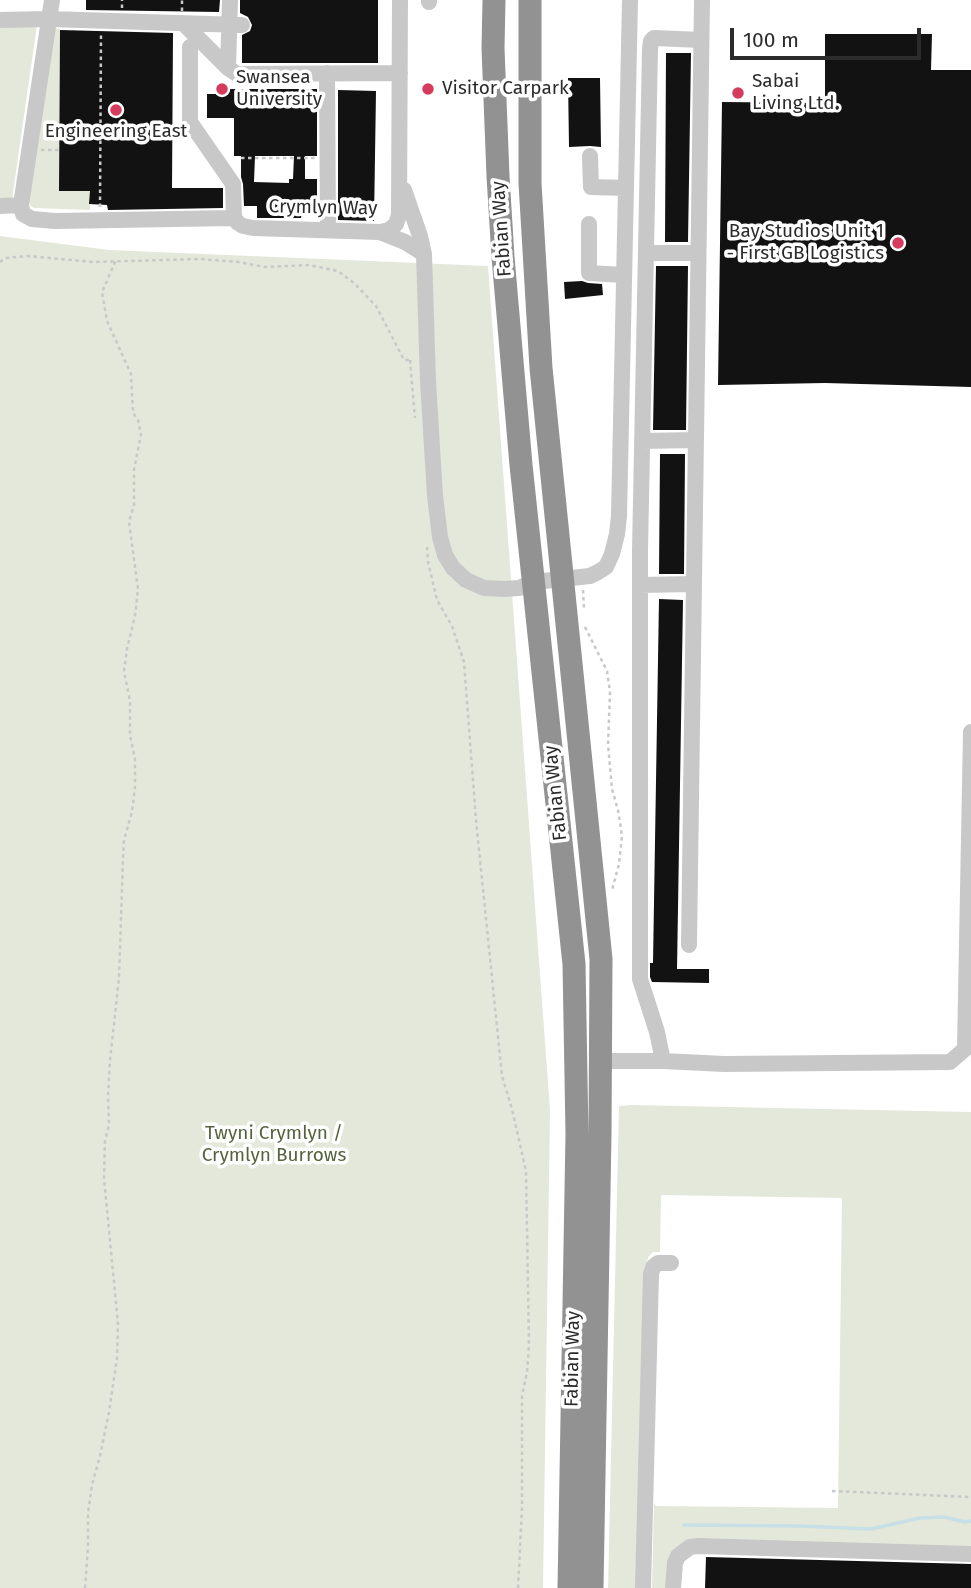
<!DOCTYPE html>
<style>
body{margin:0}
#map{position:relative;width:971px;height:1588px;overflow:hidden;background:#fff;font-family:"Fira Sans",sans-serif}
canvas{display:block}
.scale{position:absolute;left:730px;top:28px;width:191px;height:32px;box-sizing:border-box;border:4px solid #2b2b2b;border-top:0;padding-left:9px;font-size:21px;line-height:24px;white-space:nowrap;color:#2b2b2b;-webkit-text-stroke:5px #fff;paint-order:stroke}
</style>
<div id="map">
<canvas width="971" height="1588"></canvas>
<div class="scale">100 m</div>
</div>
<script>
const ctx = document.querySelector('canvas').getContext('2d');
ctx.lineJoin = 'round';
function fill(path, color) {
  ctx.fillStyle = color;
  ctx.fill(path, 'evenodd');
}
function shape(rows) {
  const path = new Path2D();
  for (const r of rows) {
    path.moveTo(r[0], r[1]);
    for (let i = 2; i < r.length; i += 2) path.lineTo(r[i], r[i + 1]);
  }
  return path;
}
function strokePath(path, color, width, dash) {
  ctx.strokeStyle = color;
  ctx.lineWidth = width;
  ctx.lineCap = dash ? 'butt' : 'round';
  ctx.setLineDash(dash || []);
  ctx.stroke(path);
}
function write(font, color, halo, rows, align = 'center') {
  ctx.font = font + ' "Fira Sans",sans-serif';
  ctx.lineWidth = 7;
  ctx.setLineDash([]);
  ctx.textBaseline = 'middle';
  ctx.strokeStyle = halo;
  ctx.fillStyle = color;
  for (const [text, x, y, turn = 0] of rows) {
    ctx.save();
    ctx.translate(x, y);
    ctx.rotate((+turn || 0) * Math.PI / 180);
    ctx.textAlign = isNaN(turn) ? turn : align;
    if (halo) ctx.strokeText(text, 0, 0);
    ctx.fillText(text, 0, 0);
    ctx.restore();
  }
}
fill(shape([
 [0,24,37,25,12,200,0,201],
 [54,28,60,29,59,191,90,191,90,210,34,208,31,206,29,202],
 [0,236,109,250,488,266,550,1110,543,1588,0,1588],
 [631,1105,971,1112,971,1548,688,1542,668,1588,652,1588,654,1503,656,1506,838,1508,842,1198,661,1195,660,1252,653,1252,649,1256,644,1268,640,1588,608,1588,619,1106]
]), '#e4e8da');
strokePath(shape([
 [684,1525,800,1526,871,1529,920,1518,944,1517,965,1522,971,1521]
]), '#c7dfe7', 3.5);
fill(shape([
 [86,0,220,0,219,12,86,10],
 [240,0,378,0,378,63,242,63,242,35,250,31,252,25,248,17,240,13],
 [60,30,173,33,172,188,223,188,223,208,108,210,107,205,89,204,90,191,59,191],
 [825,34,932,34,931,70,971,70,971,387,825,383,718,385,722,102,825,103],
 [666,53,691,53,688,242,665,242],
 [568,78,600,78,601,147,590,146,569,147],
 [217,89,317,89,317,156,305,156,305,179,317,179,317,212,302,212,301,218,257,218,257,206,244,206,243,184,241,177,241,156,234,156,234,118,207,118,207,94,217,94],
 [255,156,294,156,293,179,289,179,289,183,254,182],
 [338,90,376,91,374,221,338,220],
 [656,266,688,266,686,430,653,430],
 [582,281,588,283,602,284,603,295,565,299,564,282],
 [660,454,685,454,684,574,659,574],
 [659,599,683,600,677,969,709,969,709,983,652,982,650,977,650,963,653,963],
 [706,1557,971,1564,971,1588,705,1588]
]), '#121212');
strokePath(shape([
 [122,8,122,0],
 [182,11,182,0],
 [41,150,59,150],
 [241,158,315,158],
 [100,207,101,35],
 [0,262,5,258,28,256,93,262,200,259,238,262,265,267,309,265,338,271,354,283,376,306,404,360,410,360],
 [410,360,415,418],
 [427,547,428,562,437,600,452,626,464,662,476,820,502,1076,512,1109,526,1171,529,1346,527,1372,522,1396,522,1508,518,1588],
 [583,590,584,608],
 [585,627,607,671,610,692,608,745,612,789,618,810,622,836,619,864,612,890],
 [832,1491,971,1497],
 [85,1588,88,1547,88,1513,92,1485,100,1456,109,1412,117,1358,118,1324,104,1178,105,1141,109,1125,108,1097,110,1060,119,978,123,859,124,840,132,812,135,787,135,759,130,735,130,701,124,671,127,649,135,616,138,589,129,522,134,505,134,470,141,434,138,420,133,413,131,374,107,321,102,292,116,260]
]), '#c8c8c8', 2.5, [3.5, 3.5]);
strokePath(shape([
 [52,0,21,205,23,214,32,219,55,221,234,218,238,223,243,226,253,228,380,232,389,230,396,224,399,215,400,0],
 [429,2,429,0],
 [0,20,49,19,242,25],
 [183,23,228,68,237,74,400,73],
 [190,47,190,122,233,184,234,218],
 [228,68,230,0],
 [327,73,328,230],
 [590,156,591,187,626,188],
 [404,190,420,236,424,254],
 [0,206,21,205],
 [589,224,589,273,624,275],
 [380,232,405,242,424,254,428,381,435,496,440,537,445,555,453,568,466,580,484,588,504,589,519,588,534,582,590,576,598,572,606,567,612,554,617,534,619,516,630,0],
 [646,253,698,253],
 [642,441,696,440],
 [640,585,694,584],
 [689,945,702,0],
 [600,1061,663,1061,724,1064,950,1062,965,1049,971,732],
 [663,1061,657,1032,640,979,640,550,650,49,651,41,654,38,701,40],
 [643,1588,651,1274,653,1267,658,1263,671,1263],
 [673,1588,675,1563,678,1556,690,1547,698,1546,971,1554]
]), '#c8c8c8', 16);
strokePath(shape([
 [494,0,493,48,498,176,503,257,521,465,574,964,577,1134,569,1588],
 [530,0,530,183,541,368,601,959,600,1134,592,1588]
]), '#929292', 23);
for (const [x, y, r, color] of [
 [222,89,7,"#d53b5d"],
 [428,89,7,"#d53b5d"],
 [738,93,7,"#d53b5d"],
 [116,110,7,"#d53b5d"],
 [898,243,7,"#d53b5d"]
]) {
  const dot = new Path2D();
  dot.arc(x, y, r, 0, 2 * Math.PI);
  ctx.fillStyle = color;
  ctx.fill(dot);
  strokePath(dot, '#fff', 2.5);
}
write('19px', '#2b2b2b', '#fff', [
 ["Swansea",236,78],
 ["University",236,100],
 ["Sabai",752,82],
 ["Living Ltd.",752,104],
 ["Visitor Carpark",442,89],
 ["Engineering East",116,132,"center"],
 ["Bay Studios Unit 1",884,232,"right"],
 ["- First GB Logistics",884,254,"right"]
], 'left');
write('19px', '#2b2b2b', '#fff', [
 ["Crymlyn Way",323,208,1],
 ["Fabian Way",502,229,-94],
 ["Fabian Way",556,793,-96],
 ["Fabian Way",573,1359,-89]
]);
write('19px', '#54633d', '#fff', [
 ["Twyni Crymlyn /",274,1134],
 ["Crymlyn Burrows",274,1156]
]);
</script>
